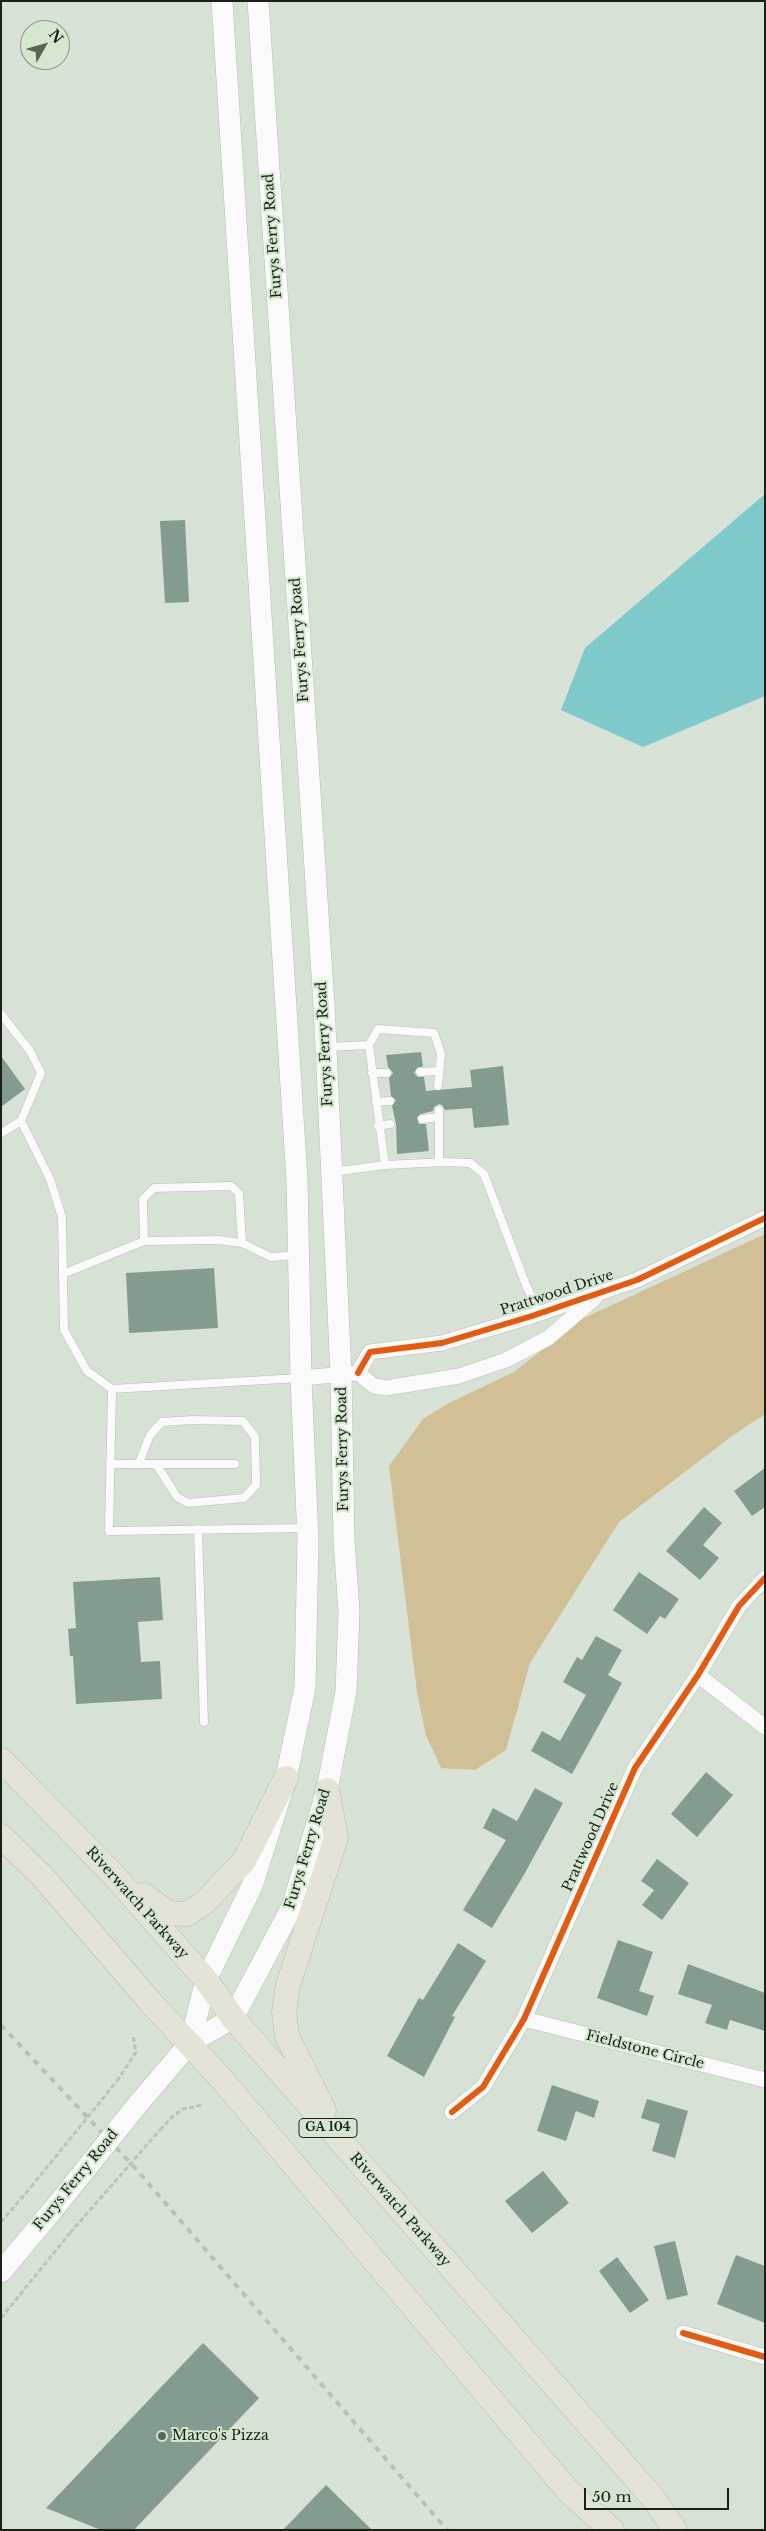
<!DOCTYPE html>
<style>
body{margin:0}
#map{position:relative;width:766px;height:2531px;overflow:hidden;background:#d8e1d5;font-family:"Libre Baskerville",serif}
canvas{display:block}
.frame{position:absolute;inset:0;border:2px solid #1a2018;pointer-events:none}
.north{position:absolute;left:20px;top:20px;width:50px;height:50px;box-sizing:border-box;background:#d4e6d0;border:1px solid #8a9786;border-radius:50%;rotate:52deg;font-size:14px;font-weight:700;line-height:20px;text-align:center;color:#1a2018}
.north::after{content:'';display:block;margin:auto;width:18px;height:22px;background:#5c645a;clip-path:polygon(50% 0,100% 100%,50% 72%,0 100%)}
.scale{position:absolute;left:584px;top:2488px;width:145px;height:22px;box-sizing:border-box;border:2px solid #1a2018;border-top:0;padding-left:6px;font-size:15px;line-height:18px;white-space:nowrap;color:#1a2018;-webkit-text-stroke:4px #d4e6d0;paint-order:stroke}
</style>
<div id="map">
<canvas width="766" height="2531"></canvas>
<div class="frame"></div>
<div class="north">N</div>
<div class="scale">50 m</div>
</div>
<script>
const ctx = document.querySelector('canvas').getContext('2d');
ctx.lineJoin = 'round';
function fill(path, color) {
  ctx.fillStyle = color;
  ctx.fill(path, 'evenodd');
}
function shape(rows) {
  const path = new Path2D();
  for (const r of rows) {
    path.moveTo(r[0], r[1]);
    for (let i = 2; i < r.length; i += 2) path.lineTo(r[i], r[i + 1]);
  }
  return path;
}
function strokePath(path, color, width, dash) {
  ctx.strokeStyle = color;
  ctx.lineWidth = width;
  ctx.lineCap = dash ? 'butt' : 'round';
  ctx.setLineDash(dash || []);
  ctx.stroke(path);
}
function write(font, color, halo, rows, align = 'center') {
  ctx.font = font + ' "Libre Baskerville",serif';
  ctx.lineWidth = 4;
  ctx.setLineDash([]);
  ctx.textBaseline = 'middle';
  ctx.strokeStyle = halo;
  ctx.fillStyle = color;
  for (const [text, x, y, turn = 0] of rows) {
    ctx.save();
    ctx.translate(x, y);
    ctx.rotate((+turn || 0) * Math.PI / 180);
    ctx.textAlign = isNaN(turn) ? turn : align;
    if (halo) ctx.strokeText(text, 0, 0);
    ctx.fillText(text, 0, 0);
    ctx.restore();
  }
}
fill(shape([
 [765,1234,765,1414,732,1436,619,1522,530,1663,506,1750,475,1770,441,1768,426,1735,417,1692,389,1466,423,1419,447,1404,514,1372,582,1319]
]), '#d1bf96');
fill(shape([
 [765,494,765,696,643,747,561,710,585,648]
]), '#7ec9ca');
fill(shape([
 [185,520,189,602,165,603,160,521],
 [421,1052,423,1066,417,1068,414,1073,418,1077,424,1077,426,1091,472,1087,470,1070,503,1066,509,1125,474,1128,472,1108,445,1110,442,1105,439,1104,434,1107,433,1111,421,1114,417,1117,419,1124,426,1124,429,1151,397,1154,396,1124,392,1106,396,1100,391,1096,389,1078,393,1073,388,1067,386,1055],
 [1,1056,25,1089,1,1107],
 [214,1268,218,1328,129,1333,126,1273],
 [765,1468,765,1507,752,1516,734,1491],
 [704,1507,722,1523,703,1545,719,1558,700,1580,666,1551],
 [639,1572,679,1599,665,1619,660,1616,647,1634,613,1610],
 [160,1577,163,1620,138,1622,141,1662,160,1661,162,1699,76,1704,73,1656,70,1656,68,1629,76,1628,73,1582],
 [596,1636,622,1650,608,1675,622,1683,572,1774,531,1751,542,1731,560,1741,586,1695,563,1682,577,1657,582,1660],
 [706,1772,733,1795,697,1837,671,1814],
 [535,1788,563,1803,525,1873,492,1928,463,1910,506,1840,483,1828,493,1808,517,1821],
 [657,1859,689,1883,662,1920,642,1905,654,1890,641,1881],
 [618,1940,653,1952,639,1991,654,1996,647,2016,597,1998],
 [458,1943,486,1961,452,2016,455,2017,424,2077,387,2056,419,1998,423,2000],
 [688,1964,765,1993,765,2031,730,2020,727,2030,705,2023,712,2005,678,1994],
 [552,2085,599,2101,594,2118,576,2111,566,2141,537,2131],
 [647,2099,688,2111,675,2158,652,2151,660,2124,641,2118],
 [543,2171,569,2203,532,2233,505,2201],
 [675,2241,688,2295,667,2300,654,2246],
 [736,2255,765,2266,765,2323,717,2304],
 [617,2257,649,2300,630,2313,599,2271],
 [203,2343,259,2398,134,2530,101,2530,46,2508],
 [326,2485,372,2530,283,2530]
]), '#849b90');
const lane = shape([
 [1,1014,30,1051,41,1073,21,1121,1,1133],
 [328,1047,369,1045],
 [420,1072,439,1071],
 [372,1073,387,1073],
 [438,1086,441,1054,434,1033,378,1029,369,1045,385,1165,444,1162,470,1163,484,1174,526,1285,539,1313],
 [376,1102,390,1101],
 [439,1110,439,1162],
 [422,1119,439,1117],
 [21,1121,50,1179,62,1217,64,1330,87,1371,112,1389,299,1378],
 [378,1126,390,1124],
 [332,1172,385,1165],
 [144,1241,218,1240,242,1243],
 [63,1274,144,1241,143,1199,154,1188,231,1186,239,1193,242,1243,271,1257,297,1255],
 [112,1389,109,1531,307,1528],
 [139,1463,150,1435,162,1422,192,1420,243,1421,255,1437,256,1485,244,1498,188,1503,177,1497,156,1464],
 [110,1464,235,1464],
 [198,1529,204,1722]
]);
const street = shape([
 [358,1373,370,1352,442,1343,532,1316,637,1280,765,1218],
 [301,1378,358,1373,374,1386,386,1388,459,1376,506,1360,548,1338,595,1298],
 [698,1675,765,1727],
 [524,2019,765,2080],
 [452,2112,483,2087,524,2019,635,1768,698,1675,739,1606,765,1578],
 [683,2333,765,2357]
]);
const secondary = shape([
 [190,2043,206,1980,252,1886,286,1778,305,1688,308,1540,301,1378,297,1180,222,1],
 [138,2104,190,2043,233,2018,292,1907,327,1790,346,1691,349,1612,344,1540,341,1375,324,1005,258,1],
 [1,2272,52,2211]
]);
const primary = shape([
 [1,1760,112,1873,206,1980,233,2018,653,2498,675,2530],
 [1,1836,43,1877,153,2005,220,2077,568,2491,612,2530],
 [144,1895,168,1913,187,1914,204,1903,244,1861,286,1778],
 [324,2110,287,2036,284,2012,288,1985,336,1838,327,1790]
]);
strokePath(lane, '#b7bfb5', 9);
strokePath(street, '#b7bfb5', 16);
strokePath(secondary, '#b7bfb5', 22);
strokePath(primary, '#b6bbb5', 25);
strokePath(shape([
 [117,2081,136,2052,133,2036],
 [160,2130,172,2117,183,2109,202,2105],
 [1,2222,31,2187],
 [1,2318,70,2233]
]), '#bec2bc', 3, [5, 2.5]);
strokePath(lane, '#f9faf9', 8);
strokePath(street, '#f9faf9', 15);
strokePath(secondary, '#f9faf9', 21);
strokePath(primary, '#e3e4d7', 24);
strokePath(shape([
 [1,2025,136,2169,447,2530]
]), '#bcbebc', 4, [6, 6]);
const secondaryBridge = shape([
 [52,2211,138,2104]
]);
strokePath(secondaryBridge, '#b7bfb5', 22, []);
strokePath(shape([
 [31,2187,117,2081],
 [70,2233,160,2130]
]), '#bec2bc', 3, [5, 2.5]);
strokePath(secondaryBridge, '#f9faf9', 21);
strokePath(shape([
 [358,1373,370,1352,442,1343,532,1316,637,1280,765,1218],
 [452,2112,483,2087,524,2019,635,1768,698,1675,739,1606,765,1578],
 [683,2333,765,2357]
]), '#e8590c', 6);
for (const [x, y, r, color] of [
 [162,2436,5,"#5c645a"]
]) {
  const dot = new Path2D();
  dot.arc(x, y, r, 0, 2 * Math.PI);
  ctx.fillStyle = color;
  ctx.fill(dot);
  strokePath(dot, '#d4e6d0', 2);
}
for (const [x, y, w] of [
 [328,2128,58]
]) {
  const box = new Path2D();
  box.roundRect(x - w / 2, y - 9.5, w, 19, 4);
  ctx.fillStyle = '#d4e6d0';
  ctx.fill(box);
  strokePath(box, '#1a2018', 1);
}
write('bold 12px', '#1a2018', null, [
 ["GA 104",328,2128]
]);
write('14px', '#1a2018', '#d4e6d0', [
 ["Furys Ferry Road",273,236,-94],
 ["Furys Ferry Road",300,640,-94],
 ["Furys Ferry Road",325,1044,-93],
 ["Prattwood Drive",557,1293,-18],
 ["Furys Ferry Road",343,1449,-91],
 ["Prattwood Drive",591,1837,-66],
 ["Furys Ferry Road",308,1849,-73],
 ["Riverwatch Parkway",137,1903,48],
 ["Fieldstone Circle",645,2050,14],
 ["Furys Ferry Road",76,2180,-51],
 ["Riverwatch Parkway",400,2210,49]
]);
write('14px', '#1a2018', '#d4e6d0', [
 ["Marco's Pizza",172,2436]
], 'left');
</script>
